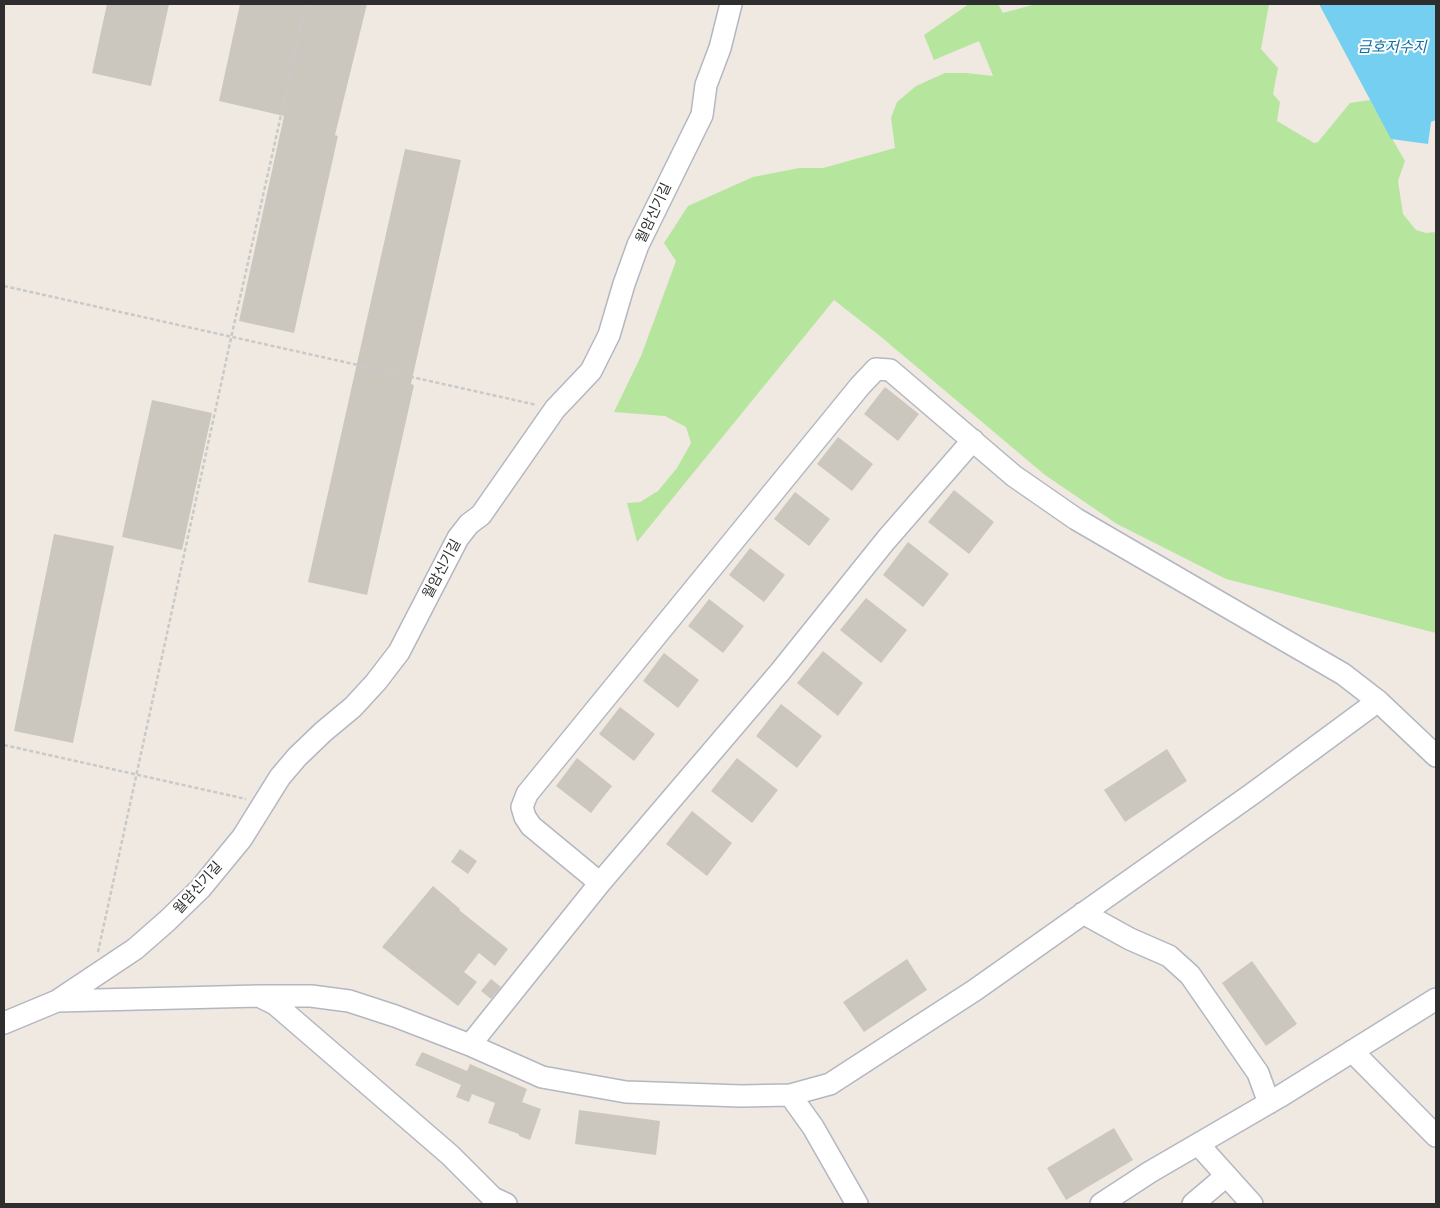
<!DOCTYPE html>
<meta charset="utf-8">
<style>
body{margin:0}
#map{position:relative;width:1440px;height:1208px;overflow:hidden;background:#efe9e1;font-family:Rubik,sans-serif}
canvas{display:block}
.frame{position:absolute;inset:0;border:5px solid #2e2e2e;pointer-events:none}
</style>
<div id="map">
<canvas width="1440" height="1208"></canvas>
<div class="frame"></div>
</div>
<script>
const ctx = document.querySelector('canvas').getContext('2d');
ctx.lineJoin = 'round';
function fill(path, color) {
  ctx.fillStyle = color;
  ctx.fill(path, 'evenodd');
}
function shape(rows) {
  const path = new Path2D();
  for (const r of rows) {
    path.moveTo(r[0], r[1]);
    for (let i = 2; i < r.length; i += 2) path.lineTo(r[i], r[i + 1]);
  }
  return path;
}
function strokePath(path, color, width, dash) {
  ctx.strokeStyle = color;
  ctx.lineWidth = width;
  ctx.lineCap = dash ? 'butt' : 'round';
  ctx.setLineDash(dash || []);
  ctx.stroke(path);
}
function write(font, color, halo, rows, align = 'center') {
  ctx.font = font + ' Rubik,"Noto Sans KR",sans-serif';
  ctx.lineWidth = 4;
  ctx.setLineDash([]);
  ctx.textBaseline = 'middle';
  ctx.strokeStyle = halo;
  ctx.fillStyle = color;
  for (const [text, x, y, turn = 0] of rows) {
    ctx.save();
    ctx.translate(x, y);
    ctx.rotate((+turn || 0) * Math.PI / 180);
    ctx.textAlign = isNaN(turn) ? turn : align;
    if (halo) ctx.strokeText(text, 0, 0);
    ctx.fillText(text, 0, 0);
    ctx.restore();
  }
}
fill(shape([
 [969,4,998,4,1003,13,1036,4,1269,4,1261,49,1278,68,1273,94,1280,102,1277,121,1314,143,1318,142,1350,103,1370,100,1405,161,1398,181,1403,214,1416,230,1426,233,1436,232,1436,633,1226,579,1117,524,1045,475,880,336,834,300,637,542,627,503,640,502,658,491,677,468,691,443,686,427,665,416,614,412,641,356,676,261,664,243,688,206,753,177,799,168,823,168,895,148,891,118,897,102,916,86,945,73,966,73,993,76,979,41,934,60,924,35]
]), '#b6e59e');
fill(shape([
 [1319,4,1436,4,1436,120,1431,122,1428,144,1391,139]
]), '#75cff0');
fill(shape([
 [107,4,169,4,151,86,92,73],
 [240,4,367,4,335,135,338,136,294,333,239,321,284,116,219,101],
 [405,149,461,160,411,384,414,385,367,595,308,582],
 [885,387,919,414,898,441,864,414],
 [152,400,212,413,182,550,122,537],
 [838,437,873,464,852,491,817,464],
 [954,490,994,522,969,554,928,522],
 [795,492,830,519,809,546,774,519],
 [54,534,114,546,73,743,14,731],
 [908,542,949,574,923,607,883,575],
 [750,548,785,575,764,602,729,575],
 [866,598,907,630,881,663,840,630],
 [709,599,744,626,723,653,688,626],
 [823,651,863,683,838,716,797,683],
 [664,653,699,680,678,708,643,681],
 [781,704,822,736,797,768,756,736],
 [620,707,655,734,634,761,599,734],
 [1167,749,1187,781,1125,822,1104,790],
 [577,758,612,786,591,813,556,786],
 [737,758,778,790,752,823,711,791],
 [692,811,732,843,707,876,666,844],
 [460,849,477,861,468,874,451,862],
 [433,886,460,909,459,910,508,949,495,966,479,953,464,972,477,982,458,1006,382,947],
 [907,959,927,990,864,1032,843,1002],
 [1252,961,1297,1024,1266,1046,1222,983],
 [491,979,501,987,491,999,481,991],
 [422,1052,467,1071,470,1064,527,1089,522,1102,541,1109,530,1140,519,1136,519,1134,488,1123,495,1103,472,1094,469,1102,456,1097,461,1085,415,1065],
 [579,1110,660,1121,656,1155,575,1144],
 [1114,1128,1133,1160,1066,1200,1047,1168]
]), '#cbc7bf');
const minor = shape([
 [600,883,531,826,525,817,522,807,527,794,860,386,876,369,890,370,1014,476,1076,519,1343,674,1378,701,1436,756],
 [1083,913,1130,939,1169,956,1190,975,1258,1073,1269,1103],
 [259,996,311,996,349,1001,395,1016,470,1045,542,1077,626,1092,741,1096,790,1095,830,1084,975,990,1252,794,1378,701],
 [57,1001,259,996,275,1004,450,1155,493,1198,506,1204],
 [4,1023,57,1001,135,949,167,921,200,889,242,838,280,777,297,757,323,732,353,707,376,682,399,652,458,538,469,524,481,515,555,409,591,371,609,335,624,284,638,245,702,115,706,85,720,48,731,4],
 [470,1045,600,883,780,672,886,540,973,440],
 [1352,1051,1436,1136],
 [790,1095,813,1127,857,1204],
 [1198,1144,1252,1204],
 [1101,1204,1150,1172,1279,1097,1436,999],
 [1193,1204,1226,1176]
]);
strokePath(minor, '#b4b7c1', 24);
strokePath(shape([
 [4,286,537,405],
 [4,745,246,799],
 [98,952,231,338,306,4]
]), '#c9c9c9', 2.5, [4, 2.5]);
strokePath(minor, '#fff', 21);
write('14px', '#2e2e2e', '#fff', [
 ["월암신기길",654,213,-65],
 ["월암신기길",442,569,-62],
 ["월암신기길",198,888,-48]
]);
write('italic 15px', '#0d6fa3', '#fff', [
 ["금호저수지",1392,48]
]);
</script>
